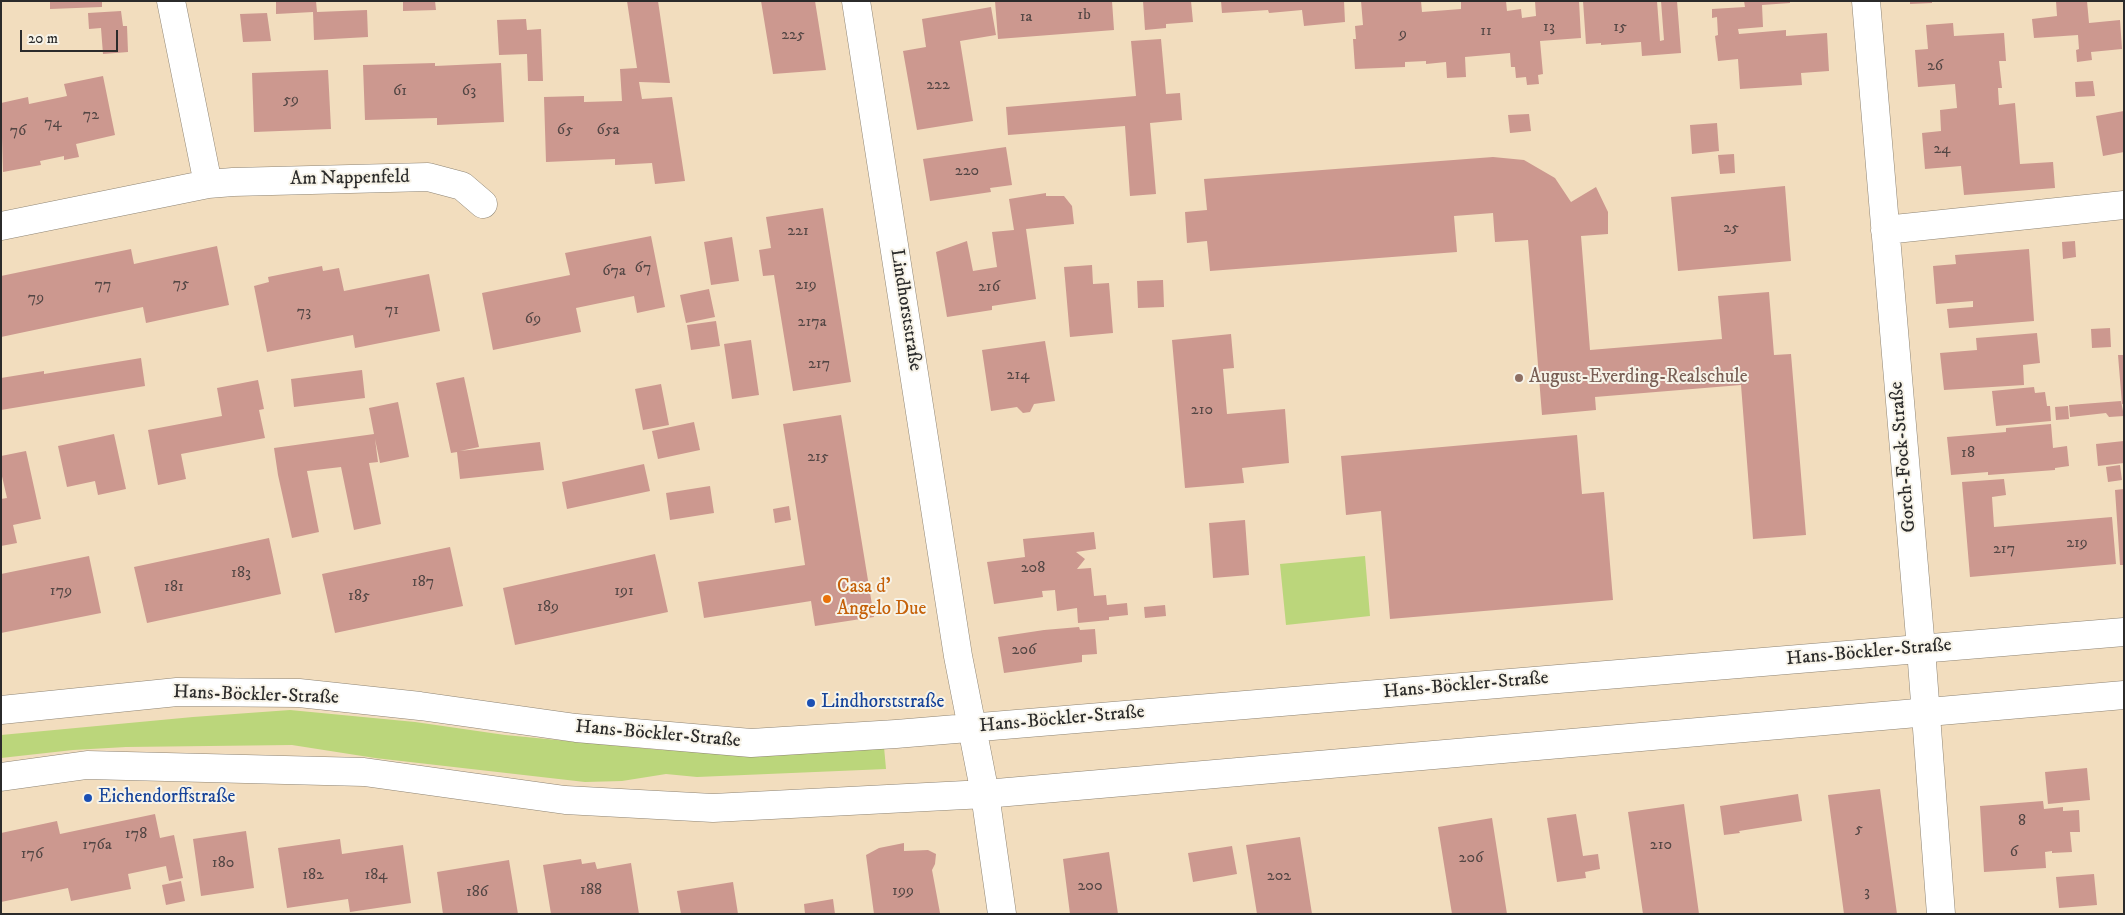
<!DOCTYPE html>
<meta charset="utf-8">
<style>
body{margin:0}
#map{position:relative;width:2125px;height:915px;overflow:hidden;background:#f2ddbe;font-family:"IM FELL DW Pica",serif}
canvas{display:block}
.frame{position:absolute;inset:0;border:2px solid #2b2b2b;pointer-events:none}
.scale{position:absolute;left:20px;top:30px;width:98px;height:22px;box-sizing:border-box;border:2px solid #2b2b2b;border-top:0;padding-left:6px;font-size:15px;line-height:18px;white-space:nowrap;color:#2b2b2b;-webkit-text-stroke:4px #f7f3e8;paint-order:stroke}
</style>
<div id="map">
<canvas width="2125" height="915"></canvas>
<div class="frame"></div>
<div class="scale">20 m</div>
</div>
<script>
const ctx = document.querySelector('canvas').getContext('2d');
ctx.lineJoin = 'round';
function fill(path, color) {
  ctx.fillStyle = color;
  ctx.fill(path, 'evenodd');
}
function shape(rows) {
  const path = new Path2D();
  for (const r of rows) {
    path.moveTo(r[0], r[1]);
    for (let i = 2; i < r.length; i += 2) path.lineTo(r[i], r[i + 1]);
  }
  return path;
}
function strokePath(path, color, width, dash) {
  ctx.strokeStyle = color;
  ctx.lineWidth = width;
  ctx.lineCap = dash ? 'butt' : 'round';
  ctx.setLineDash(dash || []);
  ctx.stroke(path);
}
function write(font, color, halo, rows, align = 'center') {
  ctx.font = font + ' "IM FELL DW Pica",serif';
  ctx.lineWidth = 4;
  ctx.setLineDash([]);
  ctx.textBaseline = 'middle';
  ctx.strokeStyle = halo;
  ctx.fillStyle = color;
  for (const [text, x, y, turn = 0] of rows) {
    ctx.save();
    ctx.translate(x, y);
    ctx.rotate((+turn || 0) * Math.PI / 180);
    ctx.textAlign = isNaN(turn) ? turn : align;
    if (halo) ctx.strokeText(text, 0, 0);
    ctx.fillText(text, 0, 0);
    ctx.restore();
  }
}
fill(shape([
 [1365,556,1370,616,1286,625,1280,564],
 [290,710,415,722,505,735,661,750,790,752,884,747,886,769,697,777,666,774,622,781,585,782,375,758,292,745,126,747,73,750,1,758,1,735,193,717]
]), '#bbd67b');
fill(shape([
 [50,1,102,1,102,7,50,9],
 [276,1,316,1,317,12,367,10,368,37,314,40,313,12,276,14],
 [403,1,435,1,436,10,403,11],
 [627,1,658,1,670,83,639,82,642,99,672,97,685,181,655,184,652,163,615,165,615,159,546,162,544,97,584,96,584,102,622,101,620,69,637,68],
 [761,1,815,1,826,70,773,74],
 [995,1,1112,1,1114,30,998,39],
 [1143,1,1191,1,1193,22,1166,24,1166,28,1145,30],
 [1221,1,1344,1,1345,22,1304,26,1302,10,1269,13,1268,10,1222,13],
 [1361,1,1421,1,1422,12,1461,9,1461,1,1506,1,1507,11,1521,9,1522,18,1536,16,1535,1,1579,1,1581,38,1540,41,1543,74,1538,75,1539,84,1527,85,1526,77,1516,78,1515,67,1511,67,1510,53,1465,57,1466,77,1447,78,1446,62,1426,64,1426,61,1405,62,1405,67,1355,69,1353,39,1356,39,1355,26,1363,25],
 [1583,1,1657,1,1660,41,1664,40,1661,1,1677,1,1681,53,1642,56,1641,42,1601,45,1601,43,1586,44],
 [1744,1,1790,1,1790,3,1762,5,1763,27,1738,29,1739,34,1786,30,1786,36,1827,33,1829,71,1801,73,1802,85,1740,89,1738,59,1718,61,1715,36,1718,35,1717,17,1712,18,1712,9,1745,7],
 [1910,1,1932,1,1932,3,1910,4],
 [2056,1,2087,1,2089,23,2120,20,2122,49,2091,52,2092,60,2077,62,2076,50,2079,49,2078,35,2034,38,2032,19,2057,16],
 [991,7,996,35,960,41,973,121,917,130,903,51,926,47,922,19],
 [121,11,123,26,127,26,128,52,103,54,101,28,89,29,88,13],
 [267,13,271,41,243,42,240,14],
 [526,19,527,30,541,29,543,81,528,81,527,54,499,55,497,20],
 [1953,23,1954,36,2004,33,2006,61,1999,61,2002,88,1998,88,1999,105,2015,103,2020,164,2053,162,2055,188,1964,195,1961,166,1925,169,1922,133,1941,131,1940,110,1957,108,1955,84,1918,87,1915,50,1928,49,1926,25],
 [1161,39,1166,94,1180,93,1182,120,1150,123,1156,194,1130,196,1125,126,1008,135,1006,107,1136,96,1131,41],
 [435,63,435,66,501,63,504,122,437,125,437,118,365,120,363,65],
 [328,70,331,129,254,132,252,73],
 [103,76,115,135,76,144,79,157,64,160,64,156,40,161,41,165,3,172,1,103,28,97,29,104,67,96,64,84],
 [2093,81,2095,96,2076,97,2075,82],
 [2124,111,2124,152,2103,156,2096,116],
 [1529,114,1531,131,1510,133,1508,115],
 [1717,123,1719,151,1692,154,1690,125],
 [1006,147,1012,185,990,188,991,192,930,201,923,159],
 [1734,154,1735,173,1720,174,1718,155],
 [1493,157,1524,160,1555,178,1571,202,1596,187,1608,212,1608,234,1581,236,1590,350,1722,339,1718,296,1769,292,1774,355,1791,354,1806,535,1753,539,1741,385,1595,397,1596,410,1542,415,1528,240,1495,242,1493,213,1454,216,1457,252,1210,271,1207,241,1187,243,1185,212,1207,210,1204,179],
 [1785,186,1791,261,1678,271,1671,197],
 [1046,193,1046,196,1064,196,1072,206,1074,224,1026,229,1036,299,992,306,992,310,947,317,936,252,967,241,973,271,997,267,992,232,1014,230,1009,199],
 [823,208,851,382,793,391,774,275,763,276,759,250,771,248,766,217],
 [651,236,665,307,637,313,634,296,576,308,581,332,493,350,482,293,570,275,565,253],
 [732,237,739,281,711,285,704,242],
 [2075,241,2076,257,2063,259,2062,242],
 [217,246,229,305,146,323,143,307,1,337,1,276,131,249,134,264],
 [2029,249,2034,321,1949,328,1947,309,1973,307,1973,301,1936,304,1933,266,1956,264,1955,255],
 [1092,265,1093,284,1109,283,1113,333,1070,337,1064,267],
 [322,266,323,271,339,268,344,291,429,274,440,331,355,348,353,335,267,352,254,286,269,282,268,277],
 [1163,280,1164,307,1138,308,1137,281],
 [709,289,715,317,686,323,680,295],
 [716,321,720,346,691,350,687,325],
 [2110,328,2111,347,2092,348,2091,329],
 [2037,333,2040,363,2023,365,2024,385,1944,390,1940,353,1977,350,1976,338],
 [1231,334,1234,368,1223,369,1227,414,1285,409,1289,463,1242,468,1244,483,1185,488,1172,340],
 [751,340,759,395,732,399,724,344],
 [1045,341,1055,401,1034,404,1030,412,1023,413,1017,407,991,411,982,350],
 [2118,355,2124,355,2124,404,2122,404],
 [141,358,145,386,1,410,1,378,44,371,44,374],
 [362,370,365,398,294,407,291,379],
 [464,377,479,447,460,451,540,442,544,470,460,479,457,452,451,453,436,383],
 [258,380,264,409,259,410,265,438,181,454,186,479,158,485,148,430,222,416,217,388],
 [661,384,669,425,643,430,635,389],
 [2034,387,2035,393,2045,392,2047,406,2050,406,2051,421,1996,426,1992,391],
 [2121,401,2124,416,2109,417,2106,413,2070,417,2069,405],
 [398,402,409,457,380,463,375,439,378,462,369,463,381,524,354,530,341,467,307,471,319,532,292,538,278,475,274,448,374,434,369,408],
 [2068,406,2069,419,2056,420,2055,407],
 [841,415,874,617,815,626,811,601,704,618,698,582,805,565,783,424],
 [694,422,700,450,658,459,652,431],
 [2051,424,2053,448,2067,446,2069,466,2055,468,2055,470,1988,475,1988,472,1951,475,1947,437,2006,432,2006,428],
 [114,434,126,489,98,495,95,481,67,487,58,446],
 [1577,435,1582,494,1604,492,1613,600,1390,619,1381,511,1346,515,1341,456],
 [2124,441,2124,463,2098,466,2096,444],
 [26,451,41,519,13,525,17,543,1,546,1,499,7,498,1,472,1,456],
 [644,464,650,491,567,509,562,482],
 [2120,465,2122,480,2108,482,2106,467],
 [2004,479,2006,495,1992,497,1994,527,2112,517,2116,564,1970,577,1962,482],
 [710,486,714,513,670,520,666,493],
 [2124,489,2124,565,2120,565,2115,490],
 [789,506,791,520,775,523,773,509],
 [1245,520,1249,575,1213,578,1209,523],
 [1094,532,1096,549,1076,552,1085,559,1077,569,1091,568,1094,596,1106,595,1107,605,1127,603,1128,615,1109,617,1109,620,1078,623,1077,608,1057,611,1055,590,1042,591,1043,597,994,604,987,562,1025,557,1023,539],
 [269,538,281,594,147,623,134,567],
 [450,547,463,606,335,633,322,574],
 [655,554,668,612,515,645,503,588],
 [89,556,101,613,1,633,1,574],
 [1165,605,1166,616,1145,618,1144,607],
 [1079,627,1080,630,1095,629,1097,654,1082,655,1082,662,1004,673,998,637,1044,630],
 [2087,768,2090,800,2048,804,2045,772],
 [1880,789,1897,914,1844,914,1828,795],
 [1798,794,1802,821,1739,831,1740,833,1724,835,1720,806],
 [2043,801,2044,809,2063,807,2063,811,2079,810,2080,832,2070,832,2072,852,2052,853,2052,851,2045,852,2046,868,1984,872,1980,806],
 [1684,804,1699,914,1643,914,1628,812],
 [155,814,160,838,174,835,183,878,169,881,166,866,128,874,131,889,71,901,68,888,1,902,1,833,57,821,60,834],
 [1576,814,1583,856,1598,854,1600,869,1585,872,1586,878,1557,882,1547,818],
 [1492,818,1507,914,1452,914,1438,827],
 [246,831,254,888,201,896,193,839],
 [1300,837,1312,914,1257,914,1246,845],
 [340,839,342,854,403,845,411,903,350,912,348,899,287,908,278,848],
 [904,843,904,851,928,850,936,854,935,864,932,870,940,913,874,914,866,855,879,848],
 [1232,846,1237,874,1193,882,1188,853],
 [1109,852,1118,914,1070,914,1063,859],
 [581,859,582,864,595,862,597,869,631,863,639,914,551,914,543,865],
 [509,860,518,914,443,914,437,872],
 [2094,874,2097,905,2059,908,2056,877],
 [181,881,185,901,166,905,162,885],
 [733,882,738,914,681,914,677,891],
 [833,899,835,914,805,914,804,904]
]), '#cc988f');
const street = shape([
 [171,1,208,184],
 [1866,1,1921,649,1941,914],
 [1,226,208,184,233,182,428,177,462,186,483,204],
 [1885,230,2124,205]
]);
const secondary = shape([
 [856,1,958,656,985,794,1002,914],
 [1,710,177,692,299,693,420,706,576,728,751,743,896,734,2124,632],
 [1,777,87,765,364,772,565,800,713,808,985,794,2124,695]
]);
strokePath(street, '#8e8474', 29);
strokePath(secondary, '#8e8474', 29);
strokePath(street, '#fff', 28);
strokePath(secondary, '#fff', 28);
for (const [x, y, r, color] of [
 [1519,378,5,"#8d6e63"],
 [827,599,5,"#e8710a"],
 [811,703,5,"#1a4fb4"],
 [88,798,5,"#1a4fb4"]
]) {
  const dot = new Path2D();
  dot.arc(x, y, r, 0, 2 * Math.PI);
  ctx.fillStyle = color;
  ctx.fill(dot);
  strokePath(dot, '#f7f3e8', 2);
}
write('16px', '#534644', null, [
 ["1b",1084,16],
 ["1a",1026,18],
 ["13",1549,28],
 ["15",1620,28],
 ["11",1486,32],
 ["9",1403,35],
 ["225",793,36],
 ["26",1935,67],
 ["222",938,86],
 ["61",400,92],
 ["63",469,92],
 ["59",291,101],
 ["72",91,116],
 ["74",53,124],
 ["65",565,131],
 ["65a",608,131],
 ["76",18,132],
 ["24",1942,150],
 ["220",967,172],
 ["25",1731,229],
 ["221",798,232],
 ["67",643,269],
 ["67a",614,272],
 ["75",181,285],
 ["77",103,286],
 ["219",806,286],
 ["216",989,288],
 ["79",36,299],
 ["71",392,311],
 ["73",304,313],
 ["69",533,320],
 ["217a",812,323],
 ["217",819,365],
 ["214",1018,376],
 ["210",1202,411],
 ["18",1968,454],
 ["215",818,458],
 ["219",2077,544],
 ["217",2004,550],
 ["208",1033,569],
 ["183",241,574],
 ["187",423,583],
 ["181",174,588],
 ["179",61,592],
 ["191",624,592],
 ["185",359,597],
 ["189",548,608],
 ["206",1024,651],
 ["8",2022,822],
 ["5",1859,830],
 ["178",136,835],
 ["176a",97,846],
 ["210",1661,846],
 ["6",2014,853],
 ["176",32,855],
 ["206",1471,859],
 ["180",223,864],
 ["182",313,876],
 ["184",376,876],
 ["202",1279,877],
 ["200",1090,887],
 ["188",591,891],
 ["199",903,892],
 ["186",477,893],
 ["3",1867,893]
]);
write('19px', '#2b2b2b', '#f7f3e8', [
 ["Am Nappenfeld",350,179,-1],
 ["Lindhorststraße",905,310,81],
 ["Gorch-Fock-Straße",1904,457,-95],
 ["Hans-Böckler-Straße",1869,653,-5],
 ["Hans-Böckler-Straße",1466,686,-5],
 ["Hans-Böckler-Straße",256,696,2],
 ["Hans-Böckler-Straße",1062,720,-5],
 ["Hans-Böckler-Straße",658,735,5]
]);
write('19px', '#785e54', '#f7f3e8', [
 ["August-Everding-Realschule",1529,378]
], 'left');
write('19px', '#c56008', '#f7f3e8', [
 ["Casa d'",837,588],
 ["Angelo Due",837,610]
], 'left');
write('19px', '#164399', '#f7f3e8', [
 ["Lindhorststraße",821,703],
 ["Eichendorffstraße",98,798]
], 'left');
</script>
